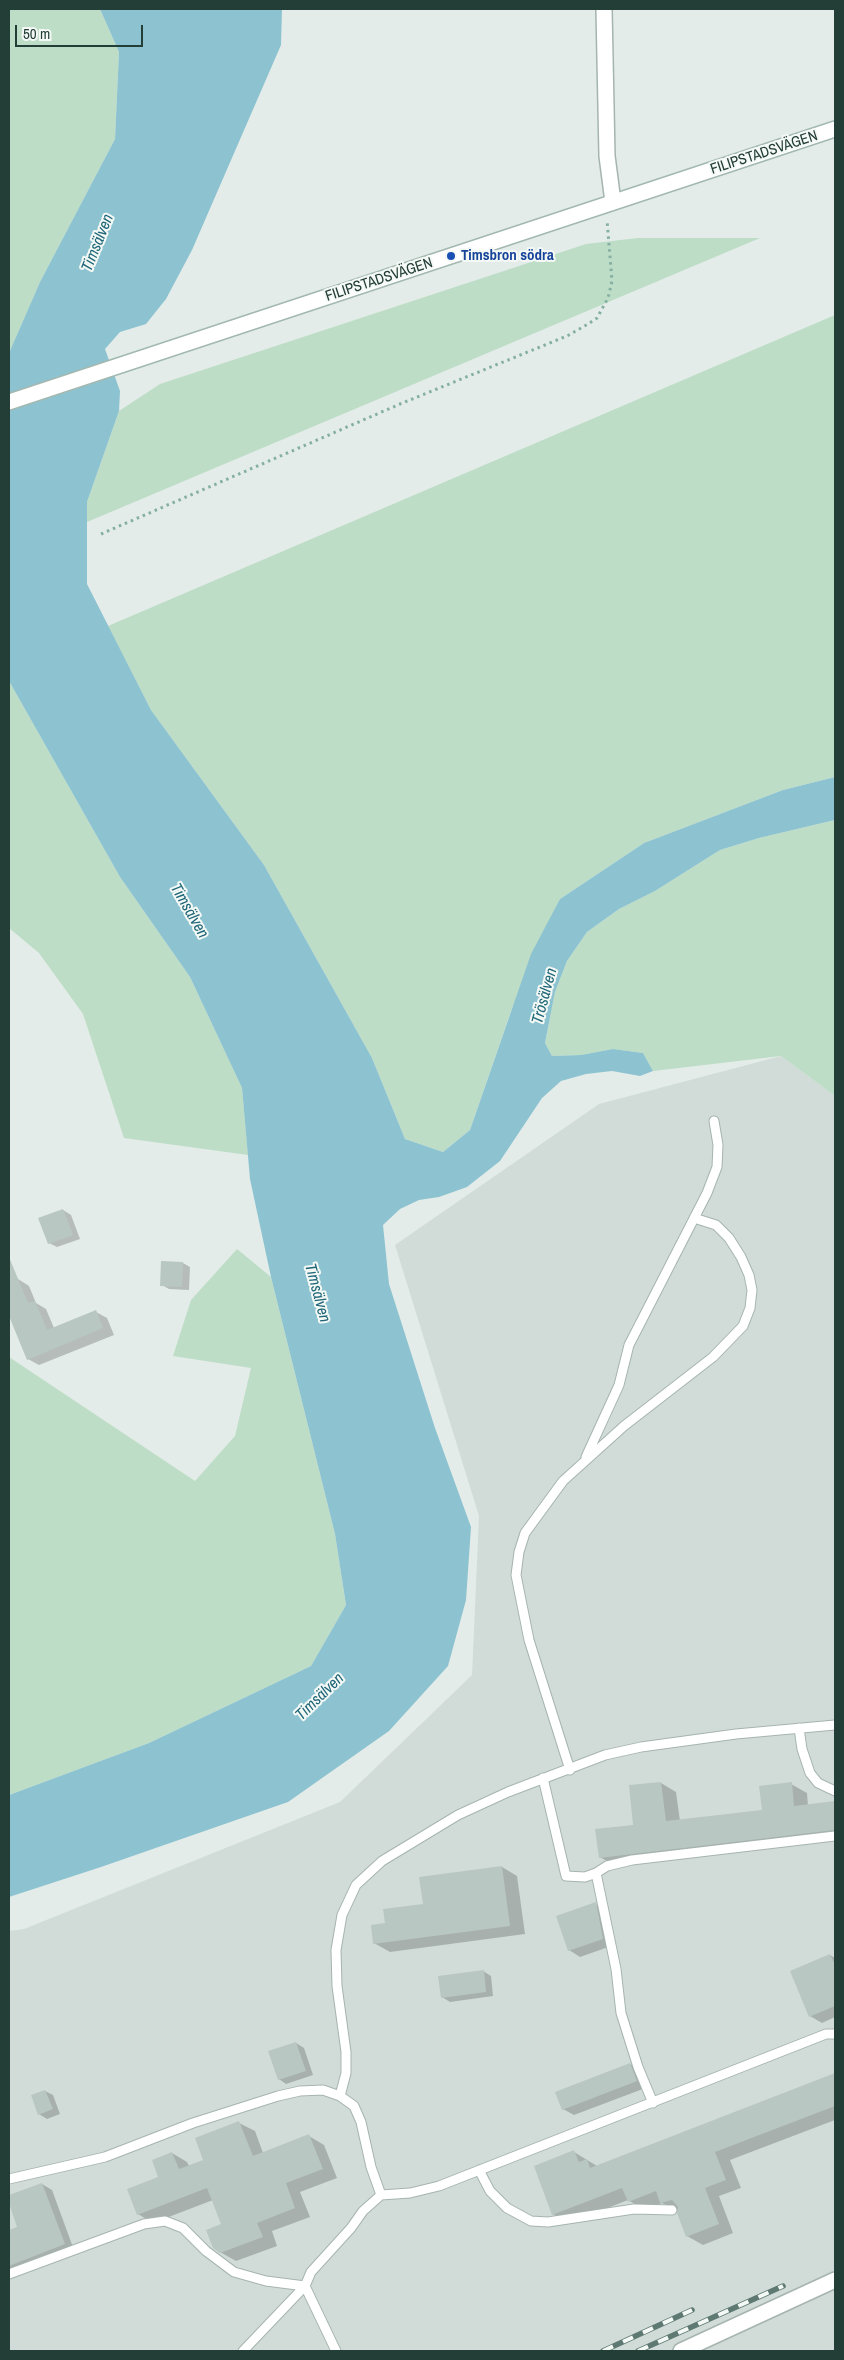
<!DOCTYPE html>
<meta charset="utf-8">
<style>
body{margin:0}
#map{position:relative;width:844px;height:2360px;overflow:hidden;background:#e3ece9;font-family:"Archivo Narrow",sans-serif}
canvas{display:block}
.frame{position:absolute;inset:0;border:10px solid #233d37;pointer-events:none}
.scale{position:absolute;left:15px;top:25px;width:128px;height:22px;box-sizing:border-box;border:2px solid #233d37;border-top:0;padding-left:6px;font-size:15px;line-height:18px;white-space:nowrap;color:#233d37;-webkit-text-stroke:4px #f4f9f6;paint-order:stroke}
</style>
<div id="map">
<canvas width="844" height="2360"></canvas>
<div class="frame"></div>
<div class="scale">50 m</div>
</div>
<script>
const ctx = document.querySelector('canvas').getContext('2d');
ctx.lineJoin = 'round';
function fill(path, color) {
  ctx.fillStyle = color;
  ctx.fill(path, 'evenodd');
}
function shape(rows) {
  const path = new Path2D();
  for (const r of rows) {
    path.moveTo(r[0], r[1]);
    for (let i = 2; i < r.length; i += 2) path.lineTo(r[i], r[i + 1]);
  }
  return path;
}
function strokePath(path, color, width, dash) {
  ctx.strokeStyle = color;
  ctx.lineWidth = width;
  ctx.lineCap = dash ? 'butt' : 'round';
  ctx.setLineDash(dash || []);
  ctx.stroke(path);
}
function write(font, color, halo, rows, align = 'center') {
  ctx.font = font + ' "Archivo Narrow",sans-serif';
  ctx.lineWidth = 4;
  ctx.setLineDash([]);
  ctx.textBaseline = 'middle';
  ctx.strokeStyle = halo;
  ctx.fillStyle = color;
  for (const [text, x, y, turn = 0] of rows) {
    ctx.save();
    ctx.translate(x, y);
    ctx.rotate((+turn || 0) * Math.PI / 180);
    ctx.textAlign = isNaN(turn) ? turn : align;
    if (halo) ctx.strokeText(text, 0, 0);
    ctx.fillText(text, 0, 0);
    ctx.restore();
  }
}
fill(shape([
 [781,1056,835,1096,835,2351,9,2351,9,1931,24,1929,340,1802,472,1675,479,1516,395,1245,599,1104]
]), '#d1dcd8');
fill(shape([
 [9,9,100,9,119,52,115,139,40,282,9,353],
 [638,238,760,238,87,522,87,502,119,411,160,384,586,244],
 [835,315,835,777,783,790,644,843,560,899,511,1011,470,1130,443,1152,405,1139,372,1058,264,865,151,710,108,626],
 [9,681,120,877,190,977,242,1088,248,1155,124,1138,83,1014,39,953,9,928],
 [835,820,835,1096,781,1056,653,1071,643,1053,613,1049,581,1055,552,1056,545,1043,555,992,567,961,587,932,619,909,655,891,720,850,759,838],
 [237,1249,271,1277,335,1534,346,1605,311,1666,149,1743,9,1795,9,1357,195,1481,235,1436,251,1368,173,1356,191,1300]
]), '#bdddc6');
fill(shape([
 [100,9,282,9,281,45,192,250,166,299,146,324,120,332,105,349,120,391,119,411,87,502,87,584,151,710,264,865,372,1058,405,1139,443,1152,470,1130,531,954,560,899,644,843,783,790,835,777,835,820,759,838,720,850,655,891,619,909,587,932,567,961,555,992,545,1043,552,1056,581,1055,613,1049,643,1053,653,1071,640,1076,612,1071,586,1074,561,1081,542,1098,500,1161,467,1187,439,1197,419,1200,400,1209,383,1225,389,1284,435,1428,471,1527,466,1600,448,1666,389,1731,288,1802,101,1867,9,1897,9,1795,149,1743,311,1666,346,1605,335,1534,271,1277,250,1179,242,1088,190,977,120,877,9,681,9,353,40,282,115,139,119,52]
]), '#8dc3d0');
fill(shape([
 [63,1210,71,1215,80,1239,57,1247,49,1243],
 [183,1263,190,1267,189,1290,169,1289,162,1285],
 [18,1279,29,1286,36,1303,46,1309,54,1328,96,1312,107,1318,114,1335,39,1365,28,1359,9,1313,9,1283],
 [661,1783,676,1792,680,1821,763,1811,791,1784,807,1793,808,1806,835,1802,835,1840,615,1866,600,1857,635,1826,630,1786],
 [502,1867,517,1876,525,1934,390,1952,374,1943,387,1924],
 [595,1904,607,1910,614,1945,580,1957,569,1950],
 [830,1955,835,1958,835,2017,822,2023,810,2016],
 [483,1971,491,1976,493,1996,450,2002,442,1997],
 [296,2043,304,2048,313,2075,286,2084,279,2079],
 [630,2064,642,2071,648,2087,574,2115,563,2109],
 [833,2075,835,2076,835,2120,730,2160,741,2188,719,2196,733,2233,703,2245,687,2236,679,2211,662,2203,644,2210,628,2200,569,2223,553,2214,574,2152,597,2166],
 [45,2091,53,2095,60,2114,47,2119,39,2114],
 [239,2123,255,2131,263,2153,309,2136,324,2145,337,2178,300,2192,310,2217,272,2231,277,2246,236,2261,220,2252,222,2225,213,2200,153,2223,138,2214,172,2153,187,2162,189,2166,205,2161],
 [42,2184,52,2190,74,2250,15,2273,9,2269,9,2231,19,2227,9,2197]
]), '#0003');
fill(shape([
 [63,1209,73,1235,48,1244,38,1218],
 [9,1257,28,1303,35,1301,47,1330,96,1310,103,1328,27,1360,9,1316],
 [161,1261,183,1262,182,1287,160,1286],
 [661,1782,666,1821,762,1810,759,1786,792,1782,794,1806,835,1801,835,1830,599,1858,595,1829,633,1825,629,1785],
 [502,1866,510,1926,373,1944,371,1925,385,1923,383,1909,423,1904,419,1877],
 [596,1902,603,1939,568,1951,556,1916],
 [830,1954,835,1965,835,2006,809,2017,790,1971],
 [484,1970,486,1992,441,1998,438,1976],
 [296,2042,306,2071,278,2080,268,2051],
 [630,2063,637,2081,562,2110,555,2092],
 [835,2073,835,2106,715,2152,726,2180,705,2188,719,2224,686,2237,677,2213,678,2207,672,2200,660,2203,656,2191,628,2202,622,2188,552,2215,534,2166,574,2150,579,2162,587,2159,590,2168],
 [45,2090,53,2109,38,2115,31,2095],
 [239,2121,253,2156,309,2134,323,2169,286,2183,295,2208,257,2223,263,2237,220,2253,213,2248,206,2230,221,2224,207,2188,137,2215,127,2189,158,2177,152,2160,172,2152,179,2169,203,2160,195,2138],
 [42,2183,65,2244,9,2266,9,2230,17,2227,9,2203,9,2195]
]), '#b8c7c2');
const service = shape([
 [586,1457,619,1385,629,1345,707,1193,717,1167,718,1145,714,1121],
 [799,1728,802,1749,810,1773,818,1783,835,1791],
 [570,1770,529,1640,516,1575,519,1552,525,1533,563,1481,624,1426,713,1357,743,1326,750,1308,752,1290,749,1275,741,1257,729,1238,716,1225,694,1218],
 [543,1778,566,1876,585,1877,596,1873,607,1866,632,1860,835,1836],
 [596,1873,616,1969,621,2013,638,2067,653,2103],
 [340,2096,346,2073,346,2052,337,1986,336,1950,342,1915,356,1885,382,1861,458,1815,508,1792,605,1755,641,1747,736,1734,835,1725],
 [479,2170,490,2191,507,2208,531,2221,548,2222,634,2209,672,2210],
 [9,2179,105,2157,193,2123,278,2096,300,2091,323,2090,340,2096,354,2106,361,2122,371,2167,381,2195],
 [9,2274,144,2224,165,2221,183,2228,206,2251,234,2272,266,2281,305,2286],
 [243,2351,305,2286],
 [336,2351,305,2286,311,2272,351,2228,363,2211,381,2195,410,2193,439,2186,826,2034,835,2034]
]);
const minor = shape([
 [604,9,607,156,613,202],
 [681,2351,835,2280]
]);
const secondary = shape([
 [9,402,835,129]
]);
strokePath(service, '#a6b4b0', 11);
strokePath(minor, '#a6b4b0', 18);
strokePath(secondary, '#a2b8b1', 18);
strokePath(shape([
 [101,534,400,404,567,336,588,324,597,318,608,298,612,281,607,220]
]), '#85afa3', 3, [2.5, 4]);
strokePath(service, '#fff', 9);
strokePath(minor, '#fff', 15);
strokePath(secondary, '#fff', 15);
const rail = shape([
 [603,2351,692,2310],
 [638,2351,783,2286]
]);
strokePath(rail, '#5e7972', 5.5);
strokePath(rail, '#f4f9f6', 4, [11]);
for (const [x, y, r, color] of [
 [451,256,5,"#1a4fb4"]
]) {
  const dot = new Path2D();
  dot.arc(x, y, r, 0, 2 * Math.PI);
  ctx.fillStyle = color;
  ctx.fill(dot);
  strokePath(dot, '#f4f9f6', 2);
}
write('15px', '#233d37', '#f4f9f6', [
 ["FILIPSTADSVÄGEN",764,153,-18],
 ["FILIPSTADSVÄGEN",379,280,-18]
]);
write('bold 15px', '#164399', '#f4f9f6', [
 ["Timsbron södra",461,256]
], 'left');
write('italic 16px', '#1f6678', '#f4f9f6', [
 ["Timsälven",98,243,-68],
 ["Timsälven",189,911,60],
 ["Trösälven",545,996,-75],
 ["Timsälven",317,1293,75],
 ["Timsälven",320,1697,-44]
]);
</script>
